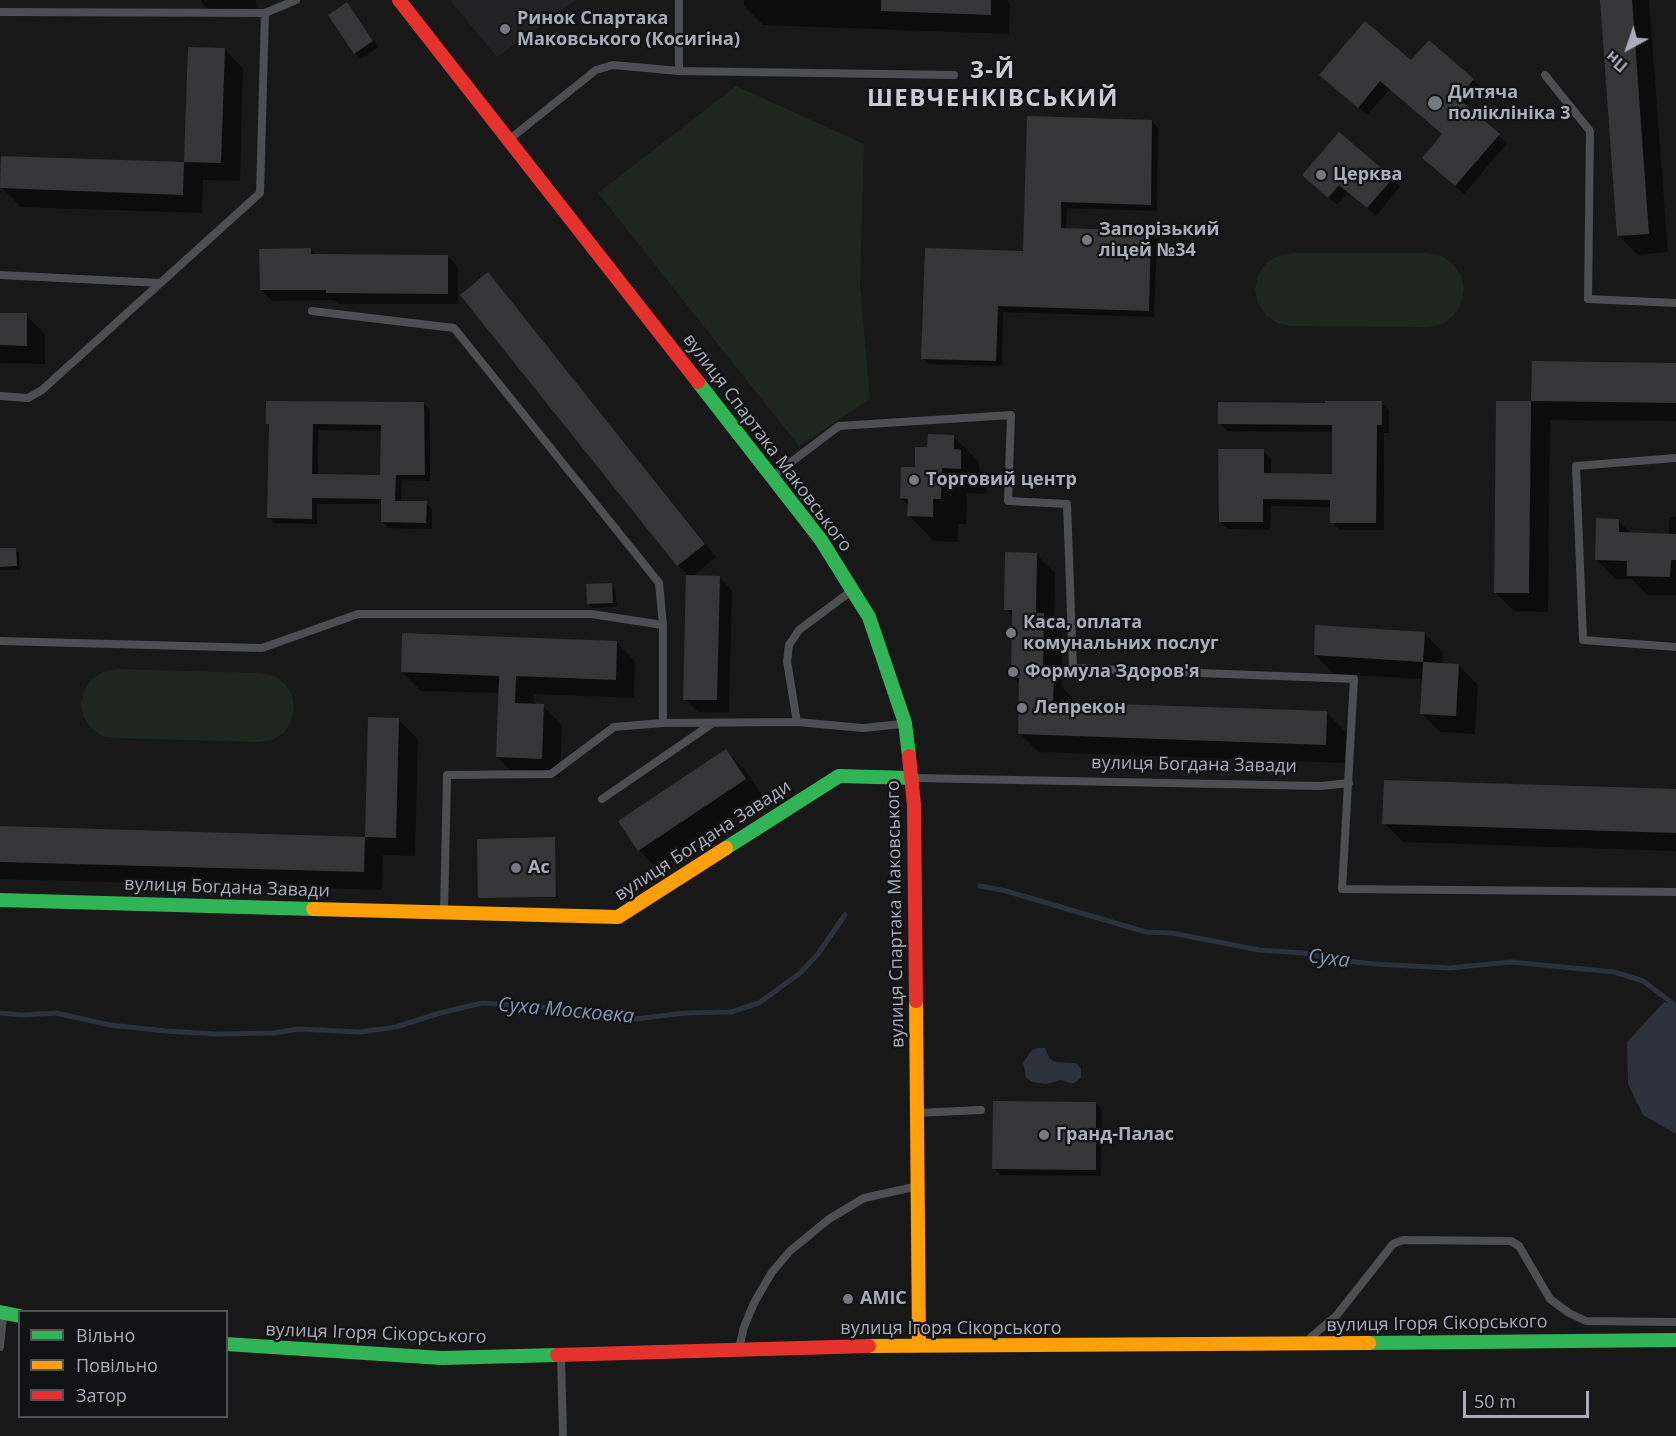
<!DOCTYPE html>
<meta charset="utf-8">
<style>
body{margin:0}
#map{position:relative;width:1676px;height:1436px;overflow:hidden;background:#181818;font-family:"Open Sans",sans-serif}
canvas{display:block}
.legend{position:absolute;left:18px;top:1310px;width:210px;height:108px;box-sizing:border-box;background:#121215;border:2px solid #4e5057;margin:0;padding:8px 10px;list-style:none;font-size:18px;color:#a9adb9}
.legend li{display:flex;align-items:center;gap:12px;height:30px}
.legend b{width:30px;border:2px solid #4e5057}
.north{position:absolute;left:1598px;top:18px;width:60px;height:60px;-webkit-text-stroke:4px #121215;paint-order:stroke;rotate:220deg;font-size:16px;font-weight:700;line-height:24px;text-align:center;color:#a9adb9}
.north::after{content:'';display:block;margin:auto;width:21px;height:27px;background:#a9adb9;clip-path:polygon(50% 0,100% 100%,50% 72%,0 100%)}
.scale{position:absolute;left:1463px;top:1391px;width:126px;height:27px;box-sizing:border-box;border:3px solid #a9adb9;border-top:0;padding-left:8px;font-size:18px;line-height:21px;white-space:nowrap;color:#a9adb9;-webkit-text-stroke:4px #121215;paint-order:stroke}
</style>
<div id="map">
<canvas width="1676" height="1436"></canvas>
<ul class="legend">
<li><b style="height:8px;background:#30b455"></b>Вільно</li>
<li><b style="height:8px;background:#ff9f0a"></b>Повільно</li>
<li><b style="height:8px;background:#e5322d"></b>Затор</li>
</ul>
<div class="north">Пн</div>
<div class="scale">50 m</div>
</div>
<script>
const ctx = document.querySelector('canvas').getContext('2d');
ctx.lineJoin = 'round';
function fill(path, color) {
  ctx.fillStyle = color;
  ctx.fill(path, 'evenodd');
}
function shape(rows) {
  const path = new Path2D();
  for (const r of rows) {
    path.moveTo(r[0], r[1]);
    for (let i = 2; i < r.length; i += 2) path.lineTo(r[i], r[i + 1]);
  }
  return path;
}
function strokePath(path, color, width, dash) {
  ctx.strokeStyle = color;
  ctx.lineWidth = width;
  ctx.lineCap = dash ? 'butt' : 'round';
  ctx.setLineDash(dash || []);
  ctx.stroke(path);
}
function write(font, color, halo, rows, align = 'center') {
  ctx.font = font + ' "Open Sans",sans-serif';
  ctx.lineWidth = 4.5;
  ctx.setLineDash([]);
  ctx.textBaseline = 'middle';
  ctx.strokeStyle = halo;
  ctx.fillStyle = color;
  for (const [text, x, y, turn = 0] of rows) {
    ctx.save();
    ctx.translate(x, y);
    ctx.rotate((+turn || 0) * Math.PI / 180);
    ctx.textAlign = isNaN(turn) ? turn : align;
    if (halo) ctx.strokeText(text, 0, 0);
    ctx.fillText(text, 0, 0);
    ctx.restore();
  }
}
fill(shape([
 [450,0,576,0,497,57]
]), '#222225');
fill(shape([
 [736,86,864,144,860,285,870,399,799,446,598,193],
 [1292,253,1428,253,1442,256,1453,264,1461,276,1464,290,1461,304,1453,316,1442,324,1427,327,1291,326,1277,323,1266,315,1258,303,1255,289,1258,275,1266,263,1278,256],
 [117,669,260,673,274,676,285,684,292,695,294,709,291,722,284,733,272,740,259,742,115,738,102,736,91,728,83,716,81,703,84,690,92,679,103,672]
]), '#1e2620');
fill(shape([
 [1664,1002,1676,1005,1676,1134,1643,1115,1628,1084,1627,1042],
 [1037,1048,1045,1048,1049,1058,1055,1062,1076,1063,1081,1069,1081,1078,1074,1083,1070,1083,1061,1080,1046,1084,1032,1082,1026,1077,1023,1063,1031,1051]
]), '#2b323b');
fill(shape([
 [201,0,256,0,257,11,213,14,202,3],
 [744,0,1007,0,1010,3,1009,34,763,25,744,6],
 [1602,0,1649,0,1668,252,1638,255,1619,236],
 [347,4,378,47,361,59,355,53],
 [190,48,224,49,243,68,240,181,203,180,202,213,21,207,2,188,3,157,186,163],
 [1412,62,1473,80,1482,88,1466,107,1507,143,1464,194,1432,167,1444,135,1390,89,1367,115,1330,83],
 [1028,118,1152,121,1158,128,1157,211,1067,208,1066,230,1151,233,1157,239,1154,317,1003,312,1002,366,929,364,923,358,1025,253],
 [1392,179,1400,187,1376,216,1348,192,1337,205,1312,183],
 [310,249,317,256,448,256,458,267,458,304,338,304,334,300,272,301,261,290],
 [488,274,500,287,716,557,692,577,719,577,732,590,729,713,698,712,685,699,688,575,678,565],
 [0,314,26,315,45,334,45,364,0,363],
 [1533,362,1676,364,1676,421,1550,420,1548,612,1514,611,1495,592,1497,402,1533,403],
 [1381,402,1389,410,1389,433,1384,433,1384,530,1340,530,1332,522,1332,507,1271,506,1270,530,1228,529,1220,522,1264,451,1271,459,1271,475,1334,475,1334,432,1227,431,1219,423,1219,404],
 [424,403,430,410,430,481,402,480,401,502,426,503,432,509,432,529,389,528,382,522,383,504,317,504,317,524,274,523,268,517,271,426,267,423],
 [318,430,382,431,382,476,318,475],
 [954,437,979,462,979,469,986,477,986,494,967,493,966,524,958,524,958,542,934,541,909,516,909,506,901,498,929,449],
 [1669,517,1676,517,1676,595,1647,595,1632,579,1616,579,1597,560,1618,520,1632,534,1669,535],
 [0,549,15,549,19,553,20,570,0,570],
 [1036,554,1055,573,1054,625,1062,633,1062,687,1072,697,1072,704,1327,713,1346,732,1345,763,1038,752,1019,733,1020,685,1012,677,1013,617,1006,609],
 [612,585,615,589,617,606,593,608,589,604],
 [1424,633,1443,652,1442,665,1459,666,1478,685,1475,734,1440,732,1421,713,1423,679,1334,674,1315,655],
 [616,642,635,661,634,698,534,694,534,706,543,706,562,725,560,777,516,776,497,757,500,693,421,691,402,672],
 [369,719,399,720,418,739,415,856,383,855,382,890,0,879,0,828,366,838],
 [726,751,745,770,764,798,658,869,639,850],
 [1676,788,1676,851,1403,842,1384,823,1672,791],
 [554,839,557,898,479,897],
 [1096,1103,1102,1110,1101,1176,1000,1175,994,1168]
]), '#0007');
strokePath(shape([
 [980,886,1006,891,1146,932,1172,933,1259,950,1304,953,1331,959,1374,964,1450,968,1511,962,1614,972,1643,981,1675,1005],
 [0,1013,23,1015,56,1013,110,1025,166,1031,217,1034,274,1033,299,1029,360,1032,396,1027,440,1013,482,1003,543,1007,572,1015,626,1020,686,1013,731,1012,759,1003,800,973,818,954,845,915]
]), '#2b323b', 5);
fill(shape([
 [881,0,991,0,991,15,881,11],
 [1600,0,1632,0,1649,234,1617,236],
 [347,2,373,41,354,54,328,15],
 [1365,21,1411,60,1429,40,1474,79,1458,98,1500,134,1455,186,1422,158,1442,134,1380,81,1358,108,1319,75],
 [188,47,225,48,221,163,184,162],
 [1027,116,1152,120,1151,205,1061,202,1061,228,1151,231,1149,311,998,306,996,361,921,359,925,248,1023,251],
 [1339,132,1393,178,1367,208,1339,185,1328,198,1302,175],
 [1,156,184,162,183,195,0,188],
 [311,248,311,254,448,255,448,294,326,293,326,290,260,290,259,249],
 [488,272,705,544,677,566,460,295],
 [0,313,27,313,27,346,0,345],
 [1532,361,1676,363,1676,403,1531,401],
 [266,401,424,402,425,475,396,475,395,501,427,501,426,523,381,522,381,499,312,498,312,519,267,518,269,424,266,424],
 [313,424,381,425,380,475,312,474],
 [1325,401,1382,401,1382,425,1377,425,1376,523,1330,523,1330,500,1263,499,1263,522,1219,522,1218,449,1264,449,1264,473,1332,474,1332,425,1218,424,1218,402,1325,403],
 [1496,401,1531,401,1529,593,1494,593],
 [928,434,954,435,954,449,961,450,961,469,942,468,941,499,933,499,933,517,907,516,908,499,900,498,901,467,915,467,915,447,927,447],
 [1596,518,1619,519,1619,532,1676,534,1676,560,1671,560,1670,577,1627,576,1627,561,1595,560],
 [0,548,16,548,17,566,0,567],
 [1005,552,1037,553,1036,613,1044,613,1043,676,1054,677,1053,702,1327,711,1326,745,1018,734,1019,678,1011,678,1012,610,1004,610],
 [686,575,720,576,717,700,683,700],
 [612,583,613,603,587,604,586,584],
 [1315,625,1425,632,1423,662,1314,655],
 [402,633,617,641,616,680,516,676,515,703,544,704,542,759,496,757,499,676,401,672],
 [1423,662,1459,664,1456,716,1420,714],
 [368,717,399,718,396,838,365,837],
 [726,749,746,779,638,851,618,821],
 [1384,780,1676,789,1676,833,1382,824],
 [0,826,365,837,364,872,0,862],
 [555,837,556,897,478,898,477,839],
 [993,1101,1096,1102,1096,1170,992,1169]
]), '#363638');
strokePath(shape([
 [0,12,265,13],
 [679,71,954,75],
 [1545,75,1590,131,1588,299,1676,303],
 [511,138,596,70,613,65,679,71,679,0],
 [0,275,160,283],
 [312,311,454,328,656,579,659,583,663,625],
 [0,396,28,398,42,390,260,193,265,13,296,0],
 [1676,458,1576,466,1583,640,1676,647],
 [774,475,839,426,1011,415,1008,501,1067,504,1073,668,1354,679,1342,889,1676,892],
 [0,641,262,648,358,614,591,614,663,625,663,723],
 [797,722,787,661,789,645,799,630,850,592],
 [914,778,1321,786,1349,783],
 [602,799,713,723],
 [444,912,447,775,551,774,614,727,663,723,797,722,863,728,902,724],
 [918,1113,981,1110],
 [1311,1337,1336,1316,1393,1244,1403,1240,1511,1241,1519,1246,1550,1299,1569,1313,1586,1321,1676,1322],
 [0,1347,3,1316],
 [739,1348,744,1327,754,1303,772,1272,790,1251,829,1219,864,1198,914,1187],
 [561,1355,563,1436]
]), '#4c4e51', 8);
strokePath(shape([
 [698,382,821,540,869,617,905,723,909,756],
 [726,848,839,776,912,778],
 [0,900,313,909],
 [0,1312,20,1316],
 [1369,1343,1676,1340],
 [226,1344,442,1358,557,1355]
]), '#30b455', 14);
strokePath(shape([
 [313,909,618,917,726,848],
 [916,1001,919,1345],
 [869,1346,1369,1343]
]), '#ff9f0a', 14);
strokePath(shape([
 [399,0,698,382],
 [909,756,914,805,916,1001],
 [557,1355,869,1346]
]), '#e5322d', 14);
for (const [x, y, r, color] of [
 [505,29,6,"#767981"],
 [1435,103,8,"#767981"],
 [1321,175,6,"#767981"],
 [1087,240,6,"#767981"],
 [914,480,6,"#767981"],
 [1011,633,6,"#767981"],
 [1013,672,6,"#767981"],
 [1022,708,6,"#767981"],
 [516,868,6,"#767981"],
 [1044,1135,6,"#767981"],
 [848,1299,6,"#767981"]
]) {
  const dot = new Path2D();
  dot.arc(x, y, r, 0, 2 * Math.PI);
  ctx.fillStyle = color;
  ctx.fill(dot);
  strokePath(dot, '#121215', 2);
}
write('bold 18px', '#a9adb9', '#121215', [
 ["Ринок Спартака",517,19],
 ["Маковського (Косигіна)",517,40],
 ["Дитяча",1448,93],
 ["поліклініка 3",1448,114],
 ["Церква",1333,175],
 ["Запорізький",1099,230],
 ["ліцей №34",1099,251],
 ["Торговий центр",926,480],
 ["Каса, оплата",1023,623],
 ["комунальних послуг",1023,644],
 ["Формула Здоров'я",1025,672],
 ["Лепрекон",1034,708],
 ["Ас",528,868],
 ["Гранд-Палас",1056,1135],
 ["AMIC",860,1299]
], 'left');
write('18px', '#a9adb9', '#121215', [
 ["вулиця Спартака Маковського",767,443,53],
 ["вулиця Богдана Завади",1194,765,1],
 ["вулиця Богдана Завади",703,841,-33],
 ["вулиця Богдана Завади",227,888,2],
 ["вулиця Спартака Маковського",896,914,-91],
 ["вулиця Ігоря Сікорського",1437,1324,-1],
 ["вулиця Ігоря Сікорського",951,1329],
 ["вулиця Ігоря Сікорського",376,1334,2]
]);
write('italic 20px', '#8097b5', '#121215', [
 ["Суха",1329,959,7],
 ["Суха Московка",566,1011,5]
]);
ctx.letterSpacing = '1.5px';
write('bold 24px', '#caccd5', '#121215', [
 ["3-Й",993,71],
 ["ШЕВЧЕНКІВСЬКИЙ",993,99]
]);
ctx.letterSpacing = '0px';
</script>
